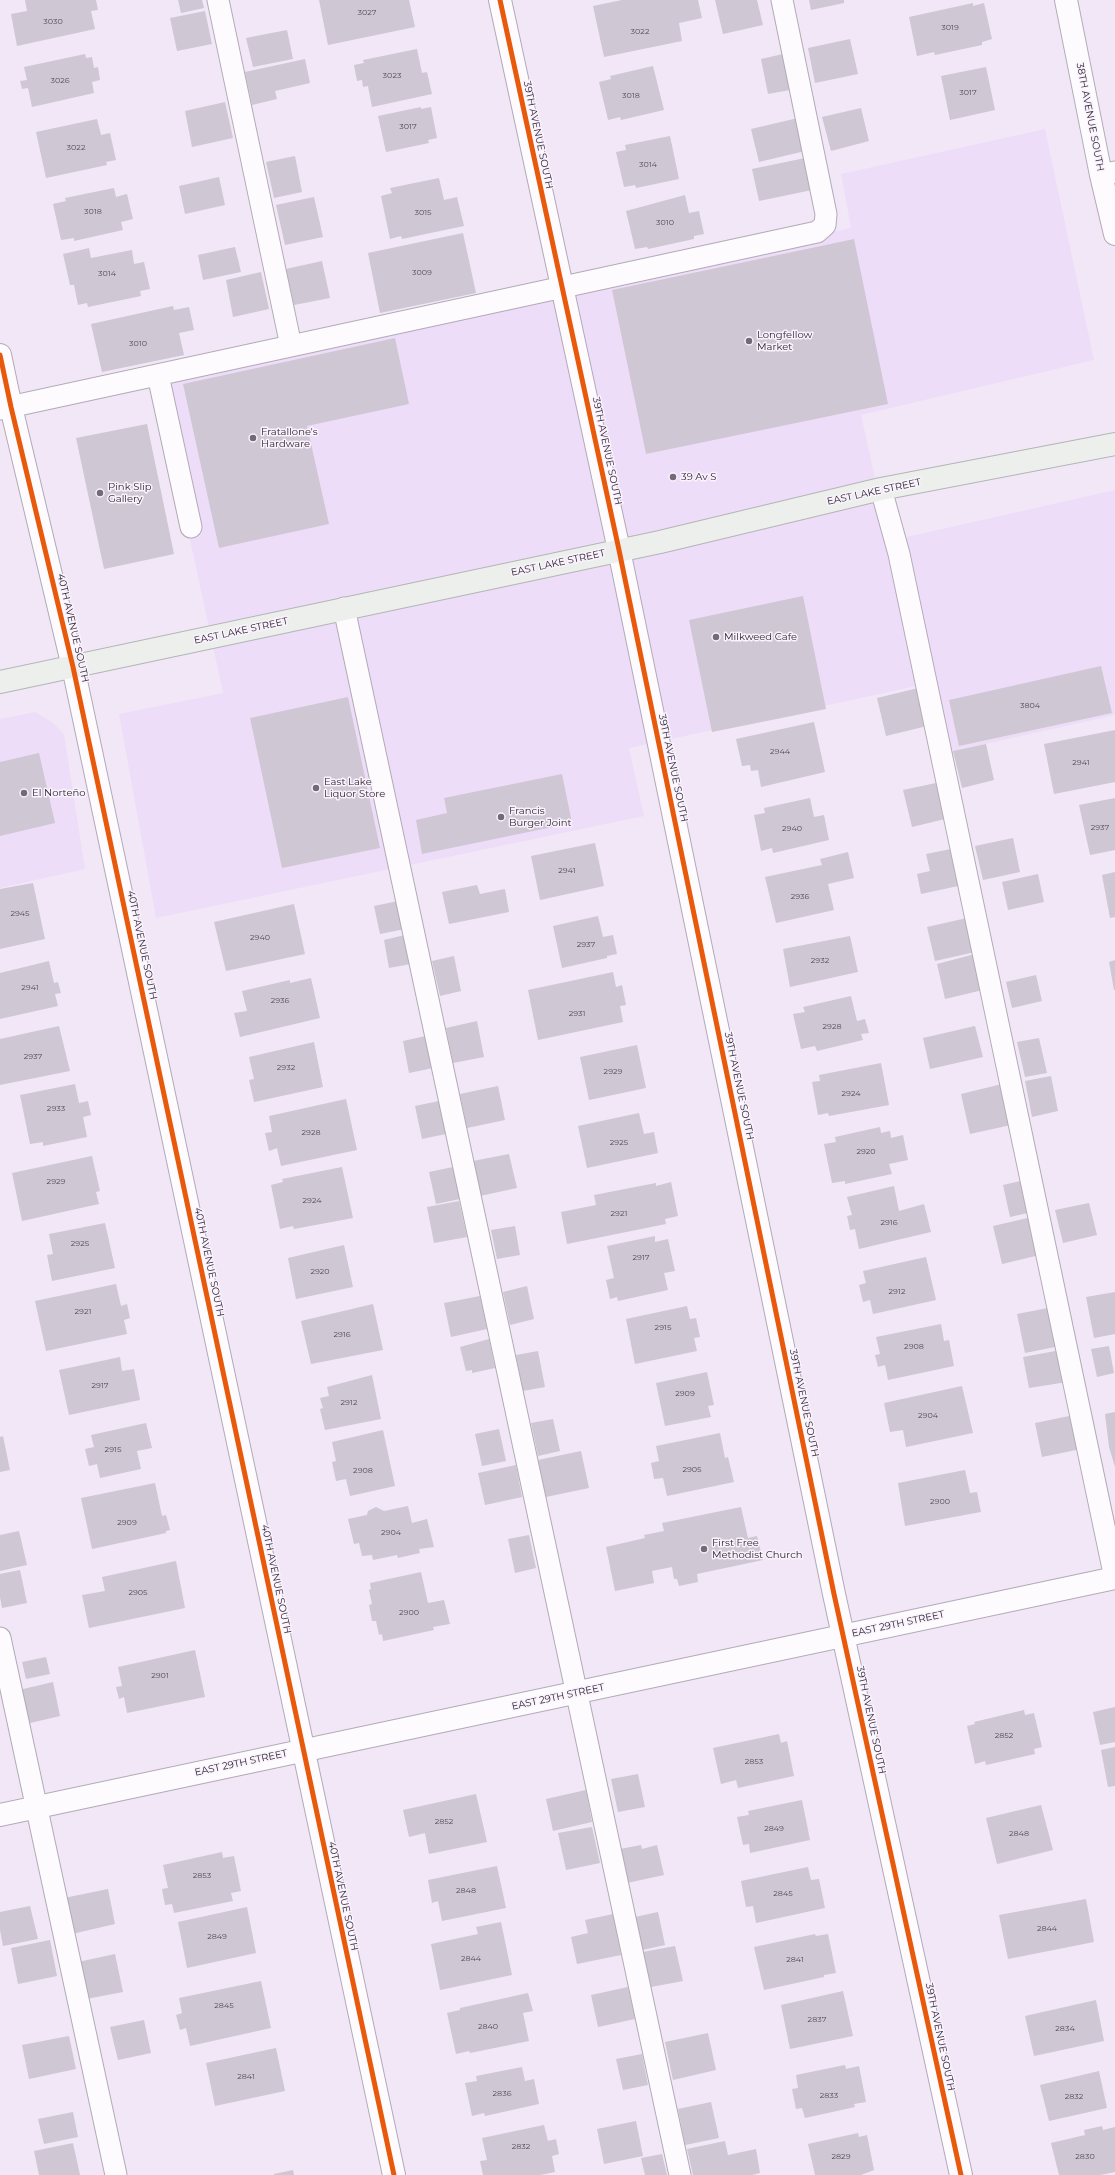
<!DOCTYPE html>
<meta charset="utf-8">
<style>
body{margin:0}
canvas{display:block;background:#f1e7f7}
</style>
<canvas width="1115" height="2175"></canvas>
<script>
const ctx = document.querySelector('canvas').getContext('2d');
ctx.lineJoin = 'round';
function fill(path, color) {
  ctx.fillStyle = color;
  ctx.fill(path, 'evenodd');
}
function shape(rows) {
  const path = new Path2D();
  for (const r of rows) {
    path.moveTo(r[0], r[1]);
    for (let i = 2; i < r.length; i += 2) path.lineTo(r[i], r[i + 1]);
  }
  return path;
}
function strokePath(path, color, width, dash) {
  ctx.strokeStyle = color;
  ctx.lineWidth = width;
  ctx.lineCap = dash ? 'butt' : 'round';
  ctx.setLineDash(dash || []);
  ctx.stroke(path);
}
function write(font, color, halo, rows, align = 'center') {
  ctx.font = font + ' Montserrat,sans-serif';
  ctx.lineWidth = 3;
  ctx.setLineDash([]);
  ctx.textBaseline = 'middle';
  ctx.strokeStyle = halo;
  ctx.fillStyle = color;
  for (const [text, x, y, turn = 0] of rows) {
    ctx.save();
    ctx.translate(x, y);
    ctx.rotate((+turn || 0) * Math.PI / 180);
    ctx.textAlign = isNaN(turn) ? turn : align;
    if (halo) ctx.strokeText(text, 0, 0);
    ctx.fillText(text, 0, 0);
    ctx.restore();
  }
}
fill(shape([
 [1045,129,1094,360,861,415,889,541,1115,490,1115,715,936,755,921,685,629,748,644,816,156,918,119,714,223,693,156,381,851,228,841,174],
 [35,712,52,722,64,734,85,869,0,888,0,719]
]), '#eeddf8');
fill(shape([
 [25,0,96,0,98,10,91,11,95,29,17,46,11,14,27,11],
 [178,0,202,0,204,8,181,13],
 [319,0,409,0,415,27,328,45],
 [622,0,698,0,702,18,679,23,682,41,604,57,593,6],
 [715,0,757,0,763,25,723,34],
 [809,0,844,0,844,3,811,10],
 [973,3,973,6,984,3,992,39,982,42,982,45,935,55,934,52,917,56,909,17],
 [205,11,212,44,177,51,170,18],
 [287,30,293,59,253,67,246,38],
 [850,39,858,74,815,83,808,48],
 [417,49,422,73,427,72,432,94,372,107,368,86,363,87,362,80,357,81,354,65,364,63,363,60],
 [85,54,86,58,92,57,94,68,98,67,100,80,92,82,94,93,32,107,28,88,22,89,20,81,27,80,24,67],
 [783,54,790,90,768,94,761,59],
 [305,59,310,83,275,91,277,99,252,105,245,72],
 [653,66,664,110,621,120,620,117,608,120,599,82,611,79,610,76],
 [986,67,995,110,950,120,941,76],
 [225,102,233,138,192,147,185,111],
 [421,107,421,109,431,107,437,138,428,140,429,143,386,152,378,116],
 [861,108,869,141,831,151,822,117],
 [798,118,805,151,759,162,751,129],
 [97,119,101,135,110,133,116,160,106,162,107,165,46,178,36,132],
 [670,136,679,179,636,188,635,185,624,187,616,152,626,150,625,145],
 [295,156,302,192,274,198,266,162],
 [805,158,812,190,759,201,752,169],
 [219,177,225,205,185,214,179,186],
 [439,178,444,200,457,197,464,226,402,239,401,236,390,239,381,196,392,193,390,188],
 [114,188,116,197,127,194,133,219,121,222,123,230,74,241,74,238,61,240,53,204,66,201,65,198],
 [685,195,689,213,699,211,704,234,694,236,694,239,648,249,647,247,635,249,626,211],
 [314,197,323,237,285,245,276,205],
 [463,233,476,293,380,313,368,253],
 [854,239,888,404,646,454,612,290],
 [235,247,241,272,203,280,198,255],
 [89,248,91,258,132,250,134,264,144,262,150,289,140,291,141,296,88,307,87,303,78,305,74,285,70,285,63,254],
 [322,261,330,298,294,305,286,269],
 [261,272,269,309,233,317,226,280],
 [173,306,174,310,189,307,194,330,179,333,184,355,102,372,91,324],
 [395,338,409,404,307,426,329,524,219,548,183,384],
 [147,424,174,554,104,569,76,438],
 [803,596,826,709,712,732,689,620],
 [1101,666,1112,713,959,746,949,700],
 [918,688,927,726,886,736,877,698],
 [348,697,380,848,282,868,250,718],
 [814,722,825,772,761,787,758,770,751,771,750,765,742,766,736,739],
 [1115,730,1115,782,1054,794,1044,744],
 [986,744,994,780,962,788,953,751],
 [39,753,55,823,0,836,0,762],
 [562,774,572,823,422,854,416,820,447,813,444,798],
 [936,783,945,819,912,827,903,790],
 [810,798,814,817,824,815,829,840,773,853,772,848,761,851,754,815,765,813,764,808],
 [1115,798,1115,850,1090,855,1079,805],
 [1013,838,1020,872,983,880,975,846],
 [595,843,604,886,540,900,531,856],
 [951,849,958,886,921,894,917,874,930,871,926,854],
 [848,852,854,878,828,884,834,910,776,923,765,877,822,865,820,859],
 [1115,872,1115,917,1110,918,1102,875],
 [1038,874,1044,902,1008,910,1002,882],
 [33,883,45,939,0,949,0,889],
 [477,885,480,894,505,889,509,912,449,924,442,892],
 [398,901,405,929,380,934,374,906],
 [294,904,305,954,226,971,214,922],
 [598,916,603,937,613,935,617,954,607,956,607,958,562,968,553,926],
 [967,918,975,952,935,961,927,927],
 [405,935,411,964,389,968,384,940],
 [850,936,858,972,790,987,783,949],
 [975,954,983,990,945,999,937,964],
 [454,956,461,991,440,996,432,961],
 [1115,960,1115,990,1114,990,1109,962],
 [49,961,54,983,58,982,61,993,55,994,58,1006,0,1019,0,973],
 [613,972,616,987,622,985,626,1005,620,1006,623,1022,538,1040,528,990],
 [1036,975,1042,1001,1012,1008,1006,982],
 [311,978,320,1018,240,1037,234,1013,247,1011,242,991,290,980,290,983],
 [851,996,857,1021,865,1019,869,1033,861,1034,863,1040,817,1051,815,1046,801,1049,793,1014,805,1012,803,1007],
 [477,1021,484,1057,453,1063,446,1028],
 [59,1026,70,1071,0,1085,0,1039],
 [975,1026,983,1057,930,1069,923,1038],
 [426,1036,433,1068,409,1073,403,1041],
 [1039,1038,1047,1073,1025,1077,1017,1042],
 [314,1042,323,1087,254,1102,249,1080,254,1079,249,1057],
 [637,1045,646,1088,589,1100,580,1057],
 [881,1063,889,1105,829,1116,828,1113,818,1115,812,1082,820,1081,819,1075],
 [1051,1076,1058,1111,1032,1117,1025,1081],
 [75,1084,79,1103,88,1101,91,1115,83,1117,87,1137,43,1146,43,1142,30,1144,20,1095],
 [1002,1084,1011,1125,970,1134,961,1094],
 [498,1086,505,1120,467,1128,460,1094],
 [346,1099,357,1150,281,1166,277,1148,269,1151,265,1133,272,1132,269,1116],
 [439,1101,446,1134,422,1139,415,1106],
 [639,1113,644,1134,654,1132,658,1153,587,1168,578,1126],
 [880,1127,881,1133,890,1131,891,1138,903,1135,908,1160,889,1164,892,1174,845,1184,845,1181,832,1183,824,1144,836,1142,835,1137],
 [509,1154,517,1188,480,1196,473,1161],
 [92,1156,100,1191,96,1192,99,1204,22,1221,12,1173],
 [342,1167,353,1218,294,1229,293,1226,280,1229,271,1185,283,1182,282,1179],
 [453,1167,460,1199,436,1204,429,1172],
 [1025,1180,1032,1212,1010,1217,1003,1185],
 [671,1182,678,1216,665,1219,666,1224,567,1244,561,1212,596,1205,594,1195,656,1183,656,1186],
 [894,1186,899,1211,924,1204,931,1232,859,1249,855,1229,850,1230,847,1216,852,1215,847,1197],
 [459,1201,467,1237,434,1243,427,1207],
 [1089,1203,1097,1235,1063,1243,1055,1210],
 [1032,1217,1040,1255,1002,1264,993,1226],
 [105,1223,115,1268,52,1281,47,1255,53,1254,49,1234],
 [515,1226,520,1255,497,1259,491,1230],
 [655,1236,655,1242,668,1239,675,1271,664,1273,668,1290,618,1301,617,1297,610,1299,606,1280,614,1278,607,1246],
 [344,1245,353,1287,296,1299,288,1258],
 [926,1257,936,1300,873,1314,870,1300,863,1302,859,1285,866,1283,863,1271],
 [116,1284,121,1306,127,1304,130,1318,124,1320,127,1334,46,1351,35,1301],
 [527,1286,534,1319,510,1325,503,1292],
 [1115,1292,1115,1334,1094,1338,1086,1297],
 [480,1296,487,1329,451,1337,444,1303],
 [373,1304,383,1350,311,1364,301,1321],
 [687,1306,690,1319,696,1318,700,1337,694,1338,697,1351,635,1364,626,1319],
 [1053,1307,1060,1346,1025,1353,1017,1314],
 [941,1324,944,1341,949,1340,954,1366,888,1380,885,1365,878,1367,875,1355,880,1354,876,1337],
 [489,1339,495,1368,472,1373,472,1370,466,1371,460,1347],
 [1109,1346,1114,1373,1097,1377,1091,1349],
 [1061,1350,1067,1382,1029,1388,1023,1357],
 [538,1351,545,1387,523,1391,516,1355],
 [120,1357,122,1371,134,1369,140,1400,69,1415,59,1370],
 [707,1372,714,1405,708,1406,711,1417,665,1426,656,1383],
 [372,1375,381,1419,325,1430,320,1409,323,1408,320,1398,329,1396,327,1387],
 [962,1386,973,1433,906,1447,903,1430,890,1432,884,1403],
 [1115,1412,1115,1467,1109,1447,1105,1414],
 [1074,1415,1081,1449,1042,1457,1035,1423],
 [553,1419,560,1451,538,1456,531,1423],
 [146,1423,152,1448,137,1451,141,1469,100,1478,97,1464,89,1466,85,1449,94,1447,91,1435],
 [499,1429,506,1461,482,1466,475,1434],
 [383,1430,395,1486,350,1496,346,1479,336,1481,332,1462,336,1461,332,1442],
 [720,1433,725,1458,728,1457,734,1482,667,1496,663,1478,654,1479,651,1463,659,1461,656,1446],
 [3,1436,10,1470,0,1472,0,1437],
 [581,1451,589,1488,546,1497,538,1460],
 [516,1465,522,1497,485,1505,478,1473],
 [965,1470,970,1493,977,1492,981,1512,905,1526,898,1483],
 [155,1483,162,1516,166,1515,170,1530,166,1531,166,1533,92,1549,81,1498],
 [408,1506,412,1523,427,1519,434,1547,419,1549,420,1553,398,1558,397,1555,373,1560,372,1555,362,1556,359,1543,354,1544,348,1519,367,1515,368,1511,376,1507,384,1511],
 [741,1507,748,1538,757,1536,763,1560,697,1574,698,1582,679,1586,677,1579,674,1579,672,1567,652,1571,654,1583,615,1591,606,1547,645,1538,644,1535,664,1531,662,1523],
 [19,1531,27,1565,0,1571,0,1535],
 [529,1535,536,1568,515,1573,508,1539],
 [176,1561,185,1608,89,1628,82,1595,105,1591,102,1577],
 [20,1570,27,1603,2,1608,0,1597,0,1574],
 [421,1572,428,1603,444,1600,450,1624,433,1627,434,1630,383,1641,382,1634,379,1635,376,1621,372,1621,369,1605,372,1604,369,1590,371,1589,370,1583],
 [195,1650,205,1697,127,1713,124,1697,119,1699,116,1687,122,1686,118,1667],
 [46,1657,50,1674,26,1679,22,1662],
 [53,1682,60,1716,26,1724,19,1690],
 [1115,1707,1115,1742,1100,1745,1093,1712],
 [1024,1710,1025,1715,1034,1713,1042,1747,1034,1749,1035,1754,986,1765,985,1761,975,1764,967,1726,975,1724,974,1722],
 [779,1734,781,1743,787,1741,794,1776,738,1788,736,1780,721,1784,713,1748],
 [1115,1747,1115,1786,1108,1787,1101,1750],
 [638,1774,645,1807,618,1812,611,1779],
 [586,1790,592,1822,553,1831,546,1799],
 [476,1794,487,1842,429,1854,425,1833,409,1837,403,1810],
 [802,1800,810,1840,750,1853,749,1844,743,1845,737,1817,749,1815,748,1811],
 [1041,1805,1053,1850,997,1864,986,1818],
 [592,1827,600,1863,566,1870,558,1833],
 [641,1845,642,1849,657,1845,664,1875,627,1883,620,1849],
 [222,1852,223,1858,234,1856,241,1891,231,1893,233,1901,174,1913,172,1904,165,1905,162,1889,168,1888,163,1865],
 [497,1866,506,1908,442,1921,438,1901,432,1903,428,1880],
 [808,1867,811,1880,819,1879,825,1908,756,1923,753,1906,746,1907,741,1881],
 [108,1889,115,1924,72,1934,64,1898],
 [1086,1899,1094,1942,1008,1959,999,1915],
 [30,1906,38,1939,3,1946,0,1930,0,1912],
 [247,1907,256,1953,187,1968,178,1922],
 [658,1912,665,1945,642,1950,635,1917],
 [613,1914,621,1955,577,1964,571,1937,588,1933,585,1920],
 [501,1922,512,1975,440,1990,431,1944,478,1934,476,1927],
 [815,1934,816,1936,828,1934,836,1973,824,1975,824,1977,764,1990,754,1947],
 [50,1940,57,1976,18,1984,11,1948],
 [675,1946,683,1981,651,1987,643,1952],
 [115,1954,123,1992,86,1999,78,1962],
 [261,1981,271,2028,190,2046,186,2028,180,2030,176,2015,182,2013,179,1998],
 [628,1987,635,2019,598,2027,591,1995],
 [843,1991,853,2036,790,2049,781,2005],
 [528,1993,533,2011,523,2013,529,2041,470,2053,469,2051,456,2054,447,2013,460,2010,460,2008],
 [1096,2000,1104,2041,1034,2056,1025,2016],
 [144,2020,151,2053,118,2060,110,2027],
 [708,2033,716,2070,673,2080,665,2042],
 [69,2036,76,2069,29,2079,22,2045],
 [276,2048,285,2091,215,2106,206,2063],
 [642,2054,648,2085,623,2090,616,2059],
 [845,2065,846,2069,859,2066,866,2102,854,2104,855,2107,805,2118,802,2108,796,2109,792,2089,798,2088,796,2075],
 [522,2067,525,2081,534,2079,539,2104,485,2116,484,2113,472,2116,465,2083,477,2081,476,2076],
 [1099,2071,1107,2108,1049,2121,1040,2085],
 [711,2102,719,2138,685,2145,678,2109],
 [73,2112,78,2137,44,2144,38,2119],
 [636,2121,643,2156,604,2164,597,2129],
 [544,2125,548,2141,556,2139,559,2154,552,2156,555,2172,540,2175,483,2175,480,2161,487,2160,482,2138],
 [1102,2126,1103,2130,1115,2127,1115,2172,1100,2175,1059,2175,1051,2143,1085,2135,1084,2130],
 [858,2133,859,2137,867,2135,874,2170,861,2175,815,2175,808,2144],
 [725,2141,728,2155,756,2149,760,2173,752,2175,693,2175,687,2149],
 [73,2143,80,2175,39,2175,34,2151],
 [662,2154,667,2175,645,2175,641,2158],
 [293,2170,294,2175,274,2175,274,2174]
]), '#cfc7d3');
const service = shape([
 [218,0,291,346],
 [1101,175,1115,172],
 [158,375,191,527],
 [0,409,817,232,825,225,826,214,782,0],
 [881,489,899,554,1115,1578],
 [344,608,680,2175],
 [0,1638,116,2175]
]);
const minor = shape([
 [500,0,619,550,834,1594,961,2175],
 [1066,0,1101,175,1115,234],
 [0,355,11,407,73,667,394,2175],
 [0,1815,1115,1578]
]);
const primary = shape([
 [0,682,660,542,881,489,1115,444]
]);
strokePath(service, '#b2aab7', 23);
strokePath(minor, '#b2aab7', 24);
strokePath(primary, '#b3b5b6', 24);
strokePath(service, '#fdfbfe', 21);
strokePath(minor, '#fdfbfe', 22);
strokePath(primary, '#edefed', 22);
strokePath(shape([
 [500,0,619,550,834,1594,961,2175],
 [0,355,11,407,73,667,394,2175]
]), '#e8590c', 5);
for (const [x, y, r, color] of [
 [749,341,4,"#726a77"],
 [253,438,4,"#726a77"],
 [673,477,4,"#726a77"],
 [100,493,4,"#726a77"],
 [716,637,4,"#726a77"],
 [316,788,4,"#726a77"],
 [24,793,4,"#726a77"],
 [501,817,4,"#726a77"],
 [704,1549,4,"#726a77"]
]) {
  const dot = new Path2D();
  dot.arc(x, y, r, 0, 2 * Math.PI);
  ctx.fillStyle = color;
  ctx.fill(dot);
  strokePath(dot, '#faf3fe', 1.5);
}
write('8px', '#564f5a', null, [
 ["3027",367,13],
 ["3030",53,22],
 ["3019",950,28],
 ["3022",640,32],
 ["3023",392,76],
 ["3026",60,81],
 ["3017",968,93],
 ["3018",631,96],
 ["3017",408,127],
 ["3022",76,148],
 ["3014",648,165],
 ["3018",93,212],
 ["3015",423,213],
 ["3010",665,223],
 ["3009",422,273],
 ["3014",107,274],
 ["3010",138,344],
 ["3804",1030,706],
 ["2944",780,752],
 ["2941",1081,763],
 ["2937",1100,828],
 ["2940",792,829],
 ["2941",567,871],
 ["2936",800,897],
 ["2945",20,914],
 ["2940",260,938],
 ["2937",586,945],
 ["2932",820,961],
 ["2941",30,988],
 ["2936",280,1001],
 ["2931",577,1014],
 ["2928",832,1027],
 ["2937",33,1057],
 ["2932",286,1068],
 ["2929",613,1072],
 ["2924",851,1094],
 ["2933",56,1109],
 ["2928",311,1133],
 ["2925",619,1143],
 ["2920",866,1152],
 ["2929",56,1182],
 ["2924",312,1201],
 ["2921",619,1214],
 ["2916",889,1223],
 ["2925",80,1244],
 ["2917",641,1258],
 ["2920",320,1272],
 ["2912",897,1292],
 ["2921",83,1312],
 ["2915",663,1328],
 ["2916",342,1335],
 ["2908",914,1347],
 ["2917",100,1386],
 ["2909",685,1394],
 ["2912",349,1403],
 ["2904",928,1416],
 ["2915",113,1450],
 ["2905",692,1470],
 ["2908",363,1471],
 ["2900",940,1502],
 ["2909",127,1523],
 ["2904",391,1533],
 ["2905",138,1593],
 ["2900",409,1613],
 ["2901",160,1676],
 ["2852",1004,1736],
 ["2853",754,1762],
 ["2852",444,1822],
 ["2849",774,1829],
 ["2848",1019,1834],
 ["2853",202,1876],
 ["2848",466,1891],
 ["2845",783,1894],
 ["2844",1047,1929],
 ["2849",217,1937],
 ["2844",471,1959],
 ["2841",795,1960],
 ["2845",224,2006],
 ["2837",817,2020],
 ["2840",488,2027],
 ["2834",1065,2029],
 ["2841",246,2077],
 ["2836",502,2094],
 ["2833",829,2096],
 ["2832",1074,2097],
 ["2832",521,2147],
 ["2829",841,2157],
 ["2830",1085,2157]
]);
write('10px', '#2e2732', '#faf3fe', [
 ["38TH AVENUE SOUTH",1090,117,79],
 ["39TH AVENUE SOUTH",538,135,78],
 ["39TH AVENUE SOUTH",607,451,78],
 ["EAST LAKE STREET",874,492,-12],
 ["EAST LAKE STREET",558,563,-12],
 ["40TH AVENUE SOUTH",73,628,77],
 ["EAST LAKE STREET",241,631,-12],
 ["39TH AVENUE SOUTH",673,768,78],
 ["40TH AVENUE SOUTH",142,945,78],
 ["39TH AVENUE SOUTH",739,1086,78],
 ["40TH AVENUE SOUTH",209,1262,78],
 ["39TH AVENUE SOUTH",804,1403,78],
 ["40TH AVENUE SOUTH",276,1579,78],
 ["EAST 29TH STREET",898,1624,-12],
 ["EAST 29TH STREET",558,1697,-12],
 ["39TH AVENUE SOUTH",871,1720,78],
 ["EAST 29TH STREET",241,1763,-12],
 ["40TH AVENUE SOUTH",343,1896,78],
 ["39TH AVENUE SOUTH",940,2037,78]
]);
write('10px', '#2e2732', '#faf3fe', [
 ["Longfellow",757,335],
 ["Market",757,347],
 ["Fratallone's",261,432],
 ["Hardware",261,444],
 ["39 Av S",681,477],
 ["Pink Slip",108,487],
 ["Gallery",108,499],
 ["Milkweed Cafe",724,637],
 ["East Lake",324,782],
 ["Liquor Store",324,794],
 ["El Norteño",32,793],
 ["Francis",509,811],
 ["Burger Joint",509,823],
 ["First Free",712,1543],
 ["Methodist Church",712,1555]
], 'left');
</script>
